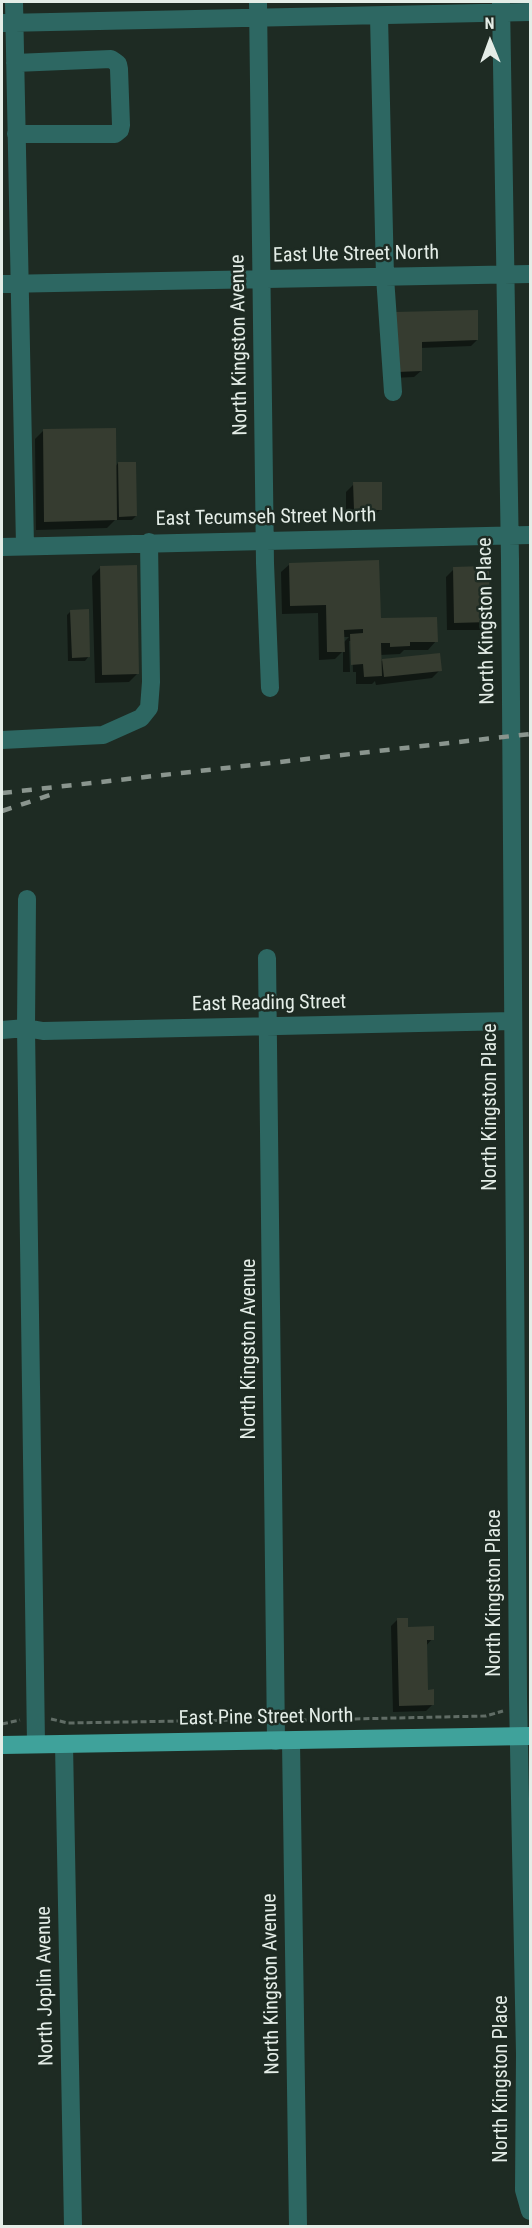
<!DOCTYPE html>
<style>
body{margin:0}
#map{position:relative;width:532px;height:2228px;overflow:hidden;background:#1e2b23;font-family:"Roboto Condensed",sans-serif}
canvas{display:block}
.frame{position:absolute;inset:0;border:3px solid #e4ede7;pointer-events:none}
.north{position:absolute;left:460px;top:12px;width:60px;height:60px;-webkit-text-stroke:4px #1e2b23;paint-order:stroke;rotate:359deg;font-size:16px;font-weight:700;line-height:24px;text-align:center;color:#e4ede7}
.north::after{content:'';display:block;margin:auto;width:21px;height:27px;background:#e4ede7;clip-path:polygon(50% 0,100% 100%,50% 72%,0 100%)}
</style>
<div id="map">
<canvas width="532" height="2228"></canvas>
<div class="frame"></div>
<div class="north">N</div>
</div>
<script>
const ctx = document.querySelector('canvas').getContext('2d');
ctx.lineJoin = 'round';
function fill(path, color) {
  ctx.fillStyle = color;
  ctx.fill(path, 'evenodd');
}
function shape(rows) {
  const path = new Path2D();
  for (const r of rows) {
    path.moveTo(r[0], r[1]);
    for (let i = 2; i < r.length; i += 2) path.lineTo(r[i], r[i + 1]);
  }
  return path;
}
function strokePath(path, color, width, dash) {
  ctx.strokeStyle = color;
  ctx.lineWidth = width;
  ctx.lineCap = dash ? 'butt' : 'round';
  ctx.setLineDash(dash || []);
  ctx.stroke(path);
}
function write(font, color, halo, rows, align = 'center') {
  ctx.font = font + ' "Roboto Condensed",sans-serif';
  ctx.lineWidth = 5;
  ctx.setLineDash([]);
  ctx.textBaseline = 'middle';
  ctx.strokeStyle = halo;
  ctx.fillStyle = color;
  for (const [text, x, y, turn = 0] of rows) {
    ctx.save();
    ctx.translate(x, y);
    ctx.rotate((+turn || 0) * Math.PI / 180);
    ctx.textAlign = isNaN(turn) ? turn : align;
    if (halo) ctx.strokeText(text, 0, 0);
    ctx.fillText(text, 0, 0);
    ctx.restore();
  }
}
fill(shape([
 [389,320,477,340,471,346,420,348,421,371,414,377,391,378],
 [43,431,115,467,118,463,136,516,132,520,115,520,107,528,36,530,35,439],
 [354,484,381,509,372,518,346,518,346,492],
 [290,564,379,619,436,641,428,650,404,650,400,654,380,655,380,661,439,655,440,670,432,678,376,685,375,681,372,684,356,684,356,672,343,672,343,651,335,659,319,660,318,613,282,614,281,572],
 [343,637,349,637,343,643],
 [349,641,352,641,353,672,350,672],
 [101,567,137,674,129,682,95,683,92,576],
 [454,569,489,621,480,630,447,630,446,577],
 [71,611,89,656,85,661,68,661,67,615],
 [398,1619,407,1628,432,1639,426,1646,427,1691,433,1704,426,1711,393,1712,391,1626]
]), '#0007');
fill(shape([
 [478,310,478,340,422,342,422,371,397,372,395,312],
 [116,428,117,520,44,522,43,429],
 [118,462,136,462,137,516,119,517],
 [353,482,382,482,382,510,354,510],
 [379,560,381,618,437,617,438,642,410,642,410,646,390,647,390,643,381,643,382,676,364,677,363,664,351,665,350,634,363,633,363,629,344,630,345,652,327,652,326,605,290,606,289,563],
 [137,565,139,674,102,675,100,566],
 [485,566,489,570,490,622,454,623,453,567],
 [89,609,90,657,72,658,70,610],
 [440,653,442,671,384,677,382,659],
 [397,1618,408,1618,408,1627,434,1626,434,1640,427,1640,428,1690,434,1689,434,1705,399,1706]
]), '#363c30');
strokePath(shape([
 [292,1716,305,1720,486,1716,503,1711],
 [51,1719,68,1723,240,1720,259,1716],
 [2,1724,20,1720]
]), '#606c65', 3, [6, 3]);
strokePath(shape([
 [14,2,25,546],
 [258,2,265,563,270,688],
 [501,2,510,559,518,1696,525,2054,524,2190,530,2211],
 [379,16,385,277,393,392],
 [3,23,530,12],
 [15,63,111,59,114,61,118,64,119,69,121,125,120,130,115,134,16,134],
 [2,284,530,274],
 [2,547,530,535],
 [2,740,103,735,141,718,149,708,151,682,149,542],
 [27,899,26,1028,36,1744],
 [267,958,276,1741],
 [2,1030,26,1028,43,1031,513,1021],
 [291,1741,298,2226],
 [64,1744,73,2226]
]), '#2d6762', 18);
strokePath(shape([
 [2,1745,530,1736]
]), '#3fa29b', 18);
strokePath(shape([
 [2,793,530,734],
 [2,811,53,794]
]), '#8a958e', 4.5, [10, 10]);
write('20px', '#e4ede7', '#1e2b23', [
 ["East Ute Street North",356,255,-1],
 ["North Kingston Avenue",240,345,-91],
 ["East Tecumseh Street North",266,518,-1],
 ["North Kingston Place",487,621,-91],
 ["East Reading Street",269,1004,-1],
 ["North Kingston Place",491,1107,-90],
 ["North Kingston Avenue",250,1349,-90],
 ["North Kingston Place",495,1593,-90],
 ["East Pine Street North",266,1718,-1],
 ["North Kingston Avenue",272,1984,-91],
 ["North Joplin Avenue",46,1986,-91],
 ["North Kingston Place",502,2079,-90]
]);
</script>
